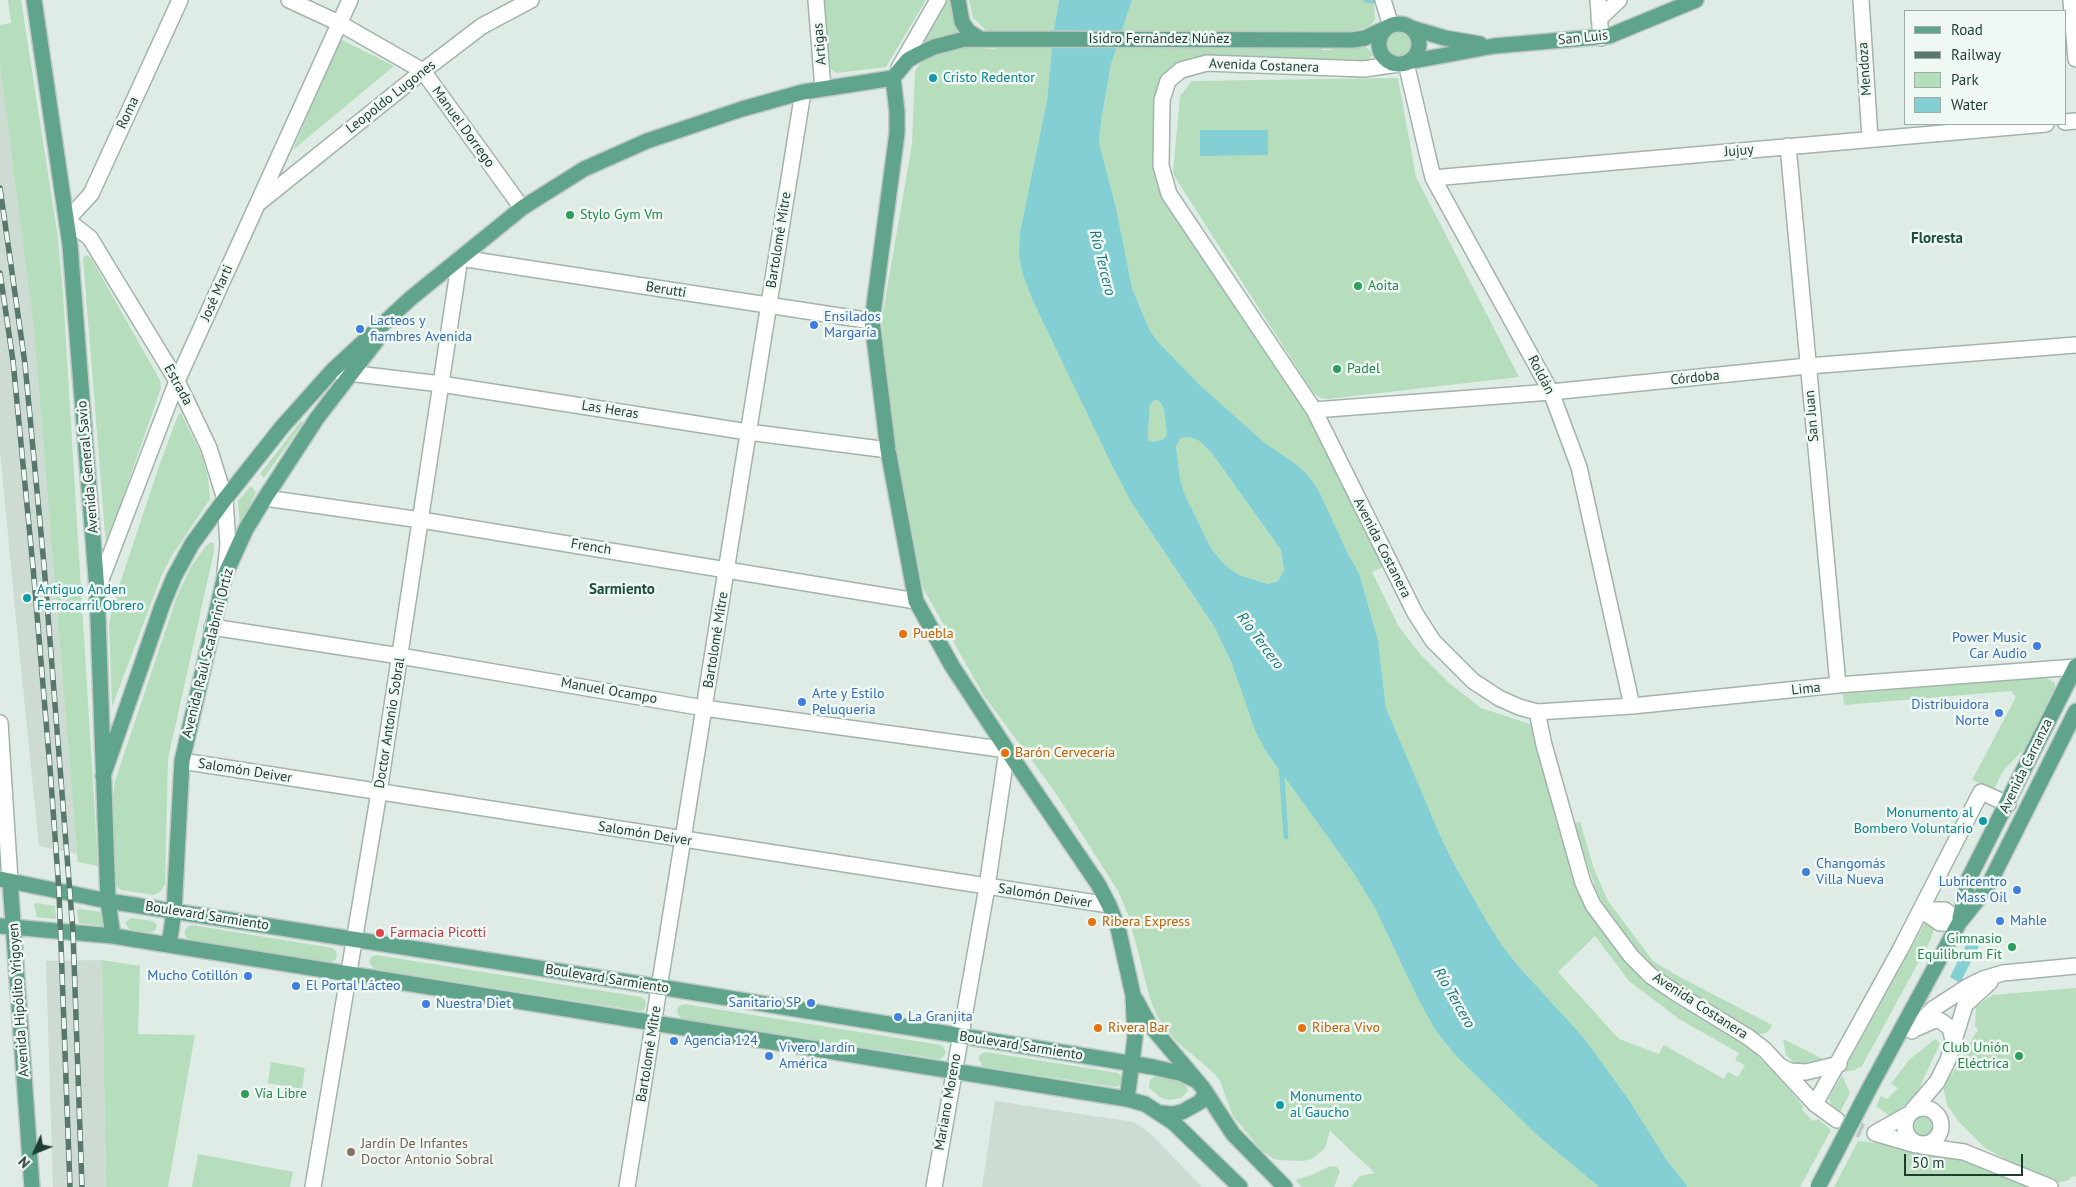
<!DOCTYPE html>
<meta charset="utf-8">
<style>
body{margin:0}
#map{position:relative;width:2076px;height:1187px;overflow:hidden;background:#dfebe5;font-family:"PT Sans",sans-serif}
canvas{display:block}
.legend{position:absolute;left:1904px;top:10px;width:162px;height:115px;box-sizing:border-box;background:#eff8f3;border:1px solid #9cada6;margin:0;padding:6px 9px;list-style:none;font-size:15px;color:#1f3c32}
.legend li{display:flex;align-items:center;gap:10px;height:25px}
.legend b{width:25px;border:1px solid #9cada6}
.north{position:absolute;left:10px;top:1127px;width:50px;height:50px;-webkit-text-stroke:4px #eff8f3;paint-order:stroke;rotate:226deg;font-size:14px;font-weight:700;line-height:20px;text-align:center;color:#1f3c32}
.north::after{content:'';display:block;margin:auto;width:18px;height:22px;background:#1f3c32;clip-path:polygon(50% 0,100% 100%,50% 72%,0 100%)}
.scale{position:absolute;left:1904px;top:1154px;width:119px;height:22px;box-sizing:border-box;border:2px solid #1f3c32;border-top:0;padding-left:6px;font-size:15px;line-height:18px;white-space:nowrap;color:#1f3c32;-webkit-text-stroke:4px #eff8f3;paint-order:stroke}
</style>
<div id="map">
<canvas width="2076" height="1187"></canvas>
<ul class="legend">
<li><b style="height:6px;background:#60a48c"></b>Road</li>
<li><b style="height:6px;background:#59786d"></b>Railway</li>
<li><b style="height:14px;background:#b6debd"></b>Park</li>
<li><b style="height:14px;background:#83cfd4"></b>Water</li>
</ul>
<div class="north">N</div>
<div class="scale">50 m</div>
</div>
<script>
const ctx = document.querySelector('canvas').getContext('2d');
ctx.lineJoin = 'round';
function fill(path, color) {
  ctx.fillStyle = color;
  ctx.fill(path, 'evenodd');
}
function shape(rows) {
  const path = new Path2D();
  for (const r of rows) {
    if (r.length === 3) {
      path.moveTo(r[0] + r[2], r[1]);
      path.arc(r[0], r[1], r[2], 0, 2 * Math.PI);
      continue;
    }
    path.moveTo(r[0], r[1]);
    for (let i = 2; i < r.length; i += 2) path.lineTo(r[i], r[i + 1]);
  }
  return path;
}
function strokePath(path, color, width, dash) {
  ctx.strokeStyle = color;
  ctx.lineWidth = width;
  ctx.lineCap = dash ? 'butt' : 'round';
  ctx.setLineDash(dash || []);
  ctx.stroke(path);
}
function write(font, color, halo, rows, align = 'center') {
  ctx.font = font + ' "PT Sans",sans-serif';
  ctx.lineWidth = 5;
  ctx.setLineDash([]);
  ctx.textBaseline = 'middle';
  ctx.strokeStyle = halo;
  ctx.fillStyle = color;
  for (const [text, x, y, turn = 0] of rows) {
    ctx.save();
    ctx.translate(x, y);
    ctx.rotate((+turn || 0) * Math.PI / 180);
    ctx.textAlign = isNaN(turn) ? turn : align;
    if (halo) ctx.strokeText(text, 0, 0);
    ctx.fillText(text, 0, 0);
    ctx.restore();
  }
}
fill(shape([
 [0,67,34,330,77,854,39,846,15,609,0,451],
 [102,960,106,1187,53,1187,46,961],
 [995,1101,1133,1122,1149,1132,1202,1187,982,1187]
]), '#cddbd3');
fill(shape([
 [8,0,21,0,58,238,63,294,98,866,78,862,77,854,34,330,0,67,0,25,11,23],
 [822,0,926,0,886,67,837,73,832,70,827,65],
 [947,0,952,0,952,14,964,33,925,43,924,40],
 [969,0,1059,0,1053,34,995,34,995,31,987,31,973,18],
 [1132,0,1374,0,1375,20,1369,27,1332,36,1332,32,1322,32,1322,50,1332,50,1332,43,1365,47,1370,50,1372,55,1367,63,1172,70,1156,167,1308,413,1385,566,1372,572,1399,627,1421,655,1448,682,1481,708,1530,724,1573,876,1589,913,1622,957,1644,980,1670,1000,1749,1048,1774,1072,1803,1106,1802,1110,1813,1121,1818,1119,1831,1130,1800,1187,1688,1187,1668,1162,1584,1038,1521,969,1503,947,1486,920,1453,862,1439,833,1395,731,1386,708,1378,640,1359,573,1347,553,1319,491,1308,475,1296,464,1265,443,1202,387,1160,344,1150,331,1132,288,1117,212,1099,142,1101,122,1111,64],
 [1595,936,1629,981,1679,1019,1739,1053,1735,1060,1745,1065,1738,1077,1728,1072,1724,1079,1664,1045,1659,1054,1619,1039,1558,972],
 [1399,44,13],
 [340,39,394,66,293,150],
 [977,45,987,49,995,49,1000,45,1053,45,1047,100,1020,232,1023,275,1032,299,1131,502,1215,628,1232,664,1267,753,1353,872,1376,910,1419,1001,1436,1031,1455,1055,1538,1136,1599,1187,1351,1187,1360,1176,1375,1173,1330,1131,1325,1148,1312,1159,1303,1161,1278,1160,1272,1158,1261,1150,1233,1116,1220,1081,1215,1074,1175,1040,1158,1018,1150,999,1129,917,1118,891,1055,792,984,696,923,588,897,453,883,347,882,318,912,144,915,71,921,63,936,55,960,48],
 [1398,78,1416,177,1519,377,1328,399,1321,398,1315,394,1310,388,1178,182,1173,173,1180,96,1192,81],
 [86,255,91,258,160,380,161,388,106,546,83,258],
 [1154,400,1160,401,1164,410,1167,435,1164,439,1154,442,1148,440,1148,432,1150,405],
 [181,413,202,456,208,478,210,499,171,557,161,577,112,707,109,625,113,604,158,469,178,415],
 [301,421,303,423,264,478,260,474],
 [1189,437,1198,440,1211,452,1281,550,1284,570,1278,581,1269,584,1239,575,1224,564,1212,550,1185,495,1180,479,1176,446,1181,438],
 [251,486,256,492,240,528,238,501],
 [211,542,214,544,214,551,168,759,165,884,161,891,154,895,121,890,115,885,114,876,113,798,115,781,177,596,192,565,206,546],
 [2045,677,2055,683,2055,693,2025,748,2003,771,1994,789,1972,780,2016,697,2011,691,1844,705,1843,694],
 [1580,822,1594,869,1608,901,1653,961,1676,975,1772,1025,1770,1029,1766,1033,1759,1034,1741,1025,1664,978,1643,960,1603,905,1595,887,1574,823],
 [36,903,55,906,56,919,37,917,34,905],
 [79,909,101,912,103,926,79,923,77,911],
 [131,918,153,921,157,925,156,929,151,933,130,930,125,923],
 [1925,923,1934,930,1930,941,1861,1068,1858,1067,1856,1070,1843,1072],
 [192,925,332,948,336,951,337,956,335,960,330,962,190,940,186,937,184,932,187,927],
 [376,955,641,997,645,1000,646,1005,644,1010,640,1011,374,969,369,962,371,957],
 [102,960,140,966,138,1034,195,1035,168,1187,106,1187],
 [2076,988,2076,1177,2072,1176,2069,1180,2056,1183,2018,1166,1985,1148,1959,1122,1947,1105,1943,1086,1952,1074,1978,1029,1975,1027,1976,1007,1992,995],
 [684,1004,941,1045,944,1048,946,1053,942,1058,939,1059,682,1019,678,1015,677,1010,679,1006],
 [1783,1039,1829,1062,1825,1064,1797,1065,1786,1055],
 [1935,1039,1940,1043,1919,1089,1910,1101,1890,1116,1876,1106,1881,1096,1887,1099,1898,1088,1891,1084,1909,1060],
 [986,1052,1118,1073,1123,1078,1122,1083,1116,1087,983,1067,978,1058,981,1054],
 [271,1062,305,1068,302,1089,268,1083],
 [1842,1075,1850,1093,1840,1112,1830,1103,1829,1098],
 [1154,1077,1177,1079,1185,1083,1188,1091,1181,1098,1170,1100,1161,1098,1149,1088,1150,1080],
 [1923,1126,14],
 [1858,1141,1895,1145,1966,1162,2027,1187,1834,1187],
 [198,1154,293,1172,290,1187,192,1187],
 [1330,1166,1337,1167,1340,1171,1334,1187,1302,1187,1295,1180,1312,1175]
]), '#b6debd');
fill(shape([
 [1059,0,1132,0,1111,64,1101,122,1099,142,1117,212,1132,288,1150,331,1160,344,1202,387,1265,443,1296,464,1308,475,1319,491,1347,552,1359,573,1378,640,1386,708,1439,833,1453,862,1486,920,1503,947,1521,969,1584,1038,1628,1099,1668,1162,1688,1187,1599,1187,1538,1136,1455,1055,1436,1031,1419,1001,1376,910,1353,872,1267,753,1255,730,1232,664,1215,628,1131,502,1110,461,1032,299,1023,275,1019,255,1020,232,1047,100,1054,29],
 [1154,400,1160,401,1164,410,1167,435,1164,439,1154,442,1148,440,1148,432,1150,405],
 [1189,437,1198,440,1211,452,1281,550,1284,570,1278,581,1268,584,1239,575,1224,564,1212,550,1185,495,1180,479,1176,446,1181,438],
 [1200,130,1268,130,1268,155,1200,156],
 [1968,941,1979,946,1960,983,1950,977]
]), '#83cfd4');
strokePath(shape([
 [1366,0,1375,1],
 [1281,765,1286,837]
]), '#83cfd4', 5);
strokePath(shape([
 [1838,1120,1862,1131]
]), '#b9c8c1', 15, [15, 8]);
const minor = shape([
 [180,0,91,194,67,220,90,238,177,381,209,448,225,499,228,545,225,572],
 [289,0,339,23,423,71,522,208],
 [816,0,823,89],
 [1383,0,1391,26],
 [1598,0,1601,38],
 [1861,0,1870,138],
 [2071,0,2076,59],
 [1599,19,1619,0],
 [1406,63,1433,178,1551,392,1579,467,1632,706],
 [1398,64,1364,69,1207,63,1181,70,1168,81,1162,100,1161,166,1169,194,1314,410,1415,613,1433,641,1473,681,1499,698,1519,707,1537,712,1544,745,1583,883,1593,905,1631,956,1651,976,1676,993,1748,1037,1765,1050,1815,1104,1837,1120],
 [899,68,938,0],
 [2065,122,2076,121],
 [1788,146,1838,685],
 [1433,178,2046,124],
 [260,202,423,71,482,26,531,0],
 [340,372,441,384,748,432,888,450],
 [1314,410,1551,392,1808,366,2076,345],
 [265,498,421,520,916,601],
 [97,590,177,381,350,0],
 [212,627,400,656,704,708,1007,750,987,887,934,1187],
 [1537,712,1632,706,1838,685,2076,667],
 [0,723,10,881],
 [182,761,1109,905],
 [1921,910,1945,910,1959,923],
 [1921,910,1940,923,1959,923],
 [1917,1028,1935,1020,1941,1021,1950,1028,1954,1044],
 [1912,1031,1933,1009,1967,987,1983,979,2003,973,2076,966],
 [1780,1066,1790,1071,1806,1072,1839,1064],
 [1815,1104,1900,950,1981,792,2008,804],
 [1923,1126,18],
 [1912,1111,1937,1082,1948,1060,1965,1005,1990,982],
 [1907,1115,1875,1133,1916,1145],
 [1922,1146,1964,1152,2050,1187],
 [313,1187,379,792,460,258,872,321],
 [627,1187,803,92]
]);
const major = shape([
 [34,0,70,245,97,590,108,901,113,936],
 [958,0,962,22,968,31,979,38],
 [1399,44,20],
 [1411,28,1445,38,1480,44],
 [1408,62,1494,46,1609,36,1696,0],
 [893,78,897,112,897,133,872,321,888,450,916,601,952,666,1007,750,1098,884,1109,905,1118,928,1133,995,1135,1038,1127,1099],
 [893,78,908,60,917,55,934,47,965,39,1353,40,1365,38,1388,27],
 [103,776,162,606,174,577,192,544,225,499,282,427,333,370,411,298,522,208,584,169,647,141,742,109,803,92,893,78],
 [0,879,108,901,660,987,1153,1067,1183,1074,1197,1081],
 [10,881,32,1187],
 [1960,918,1969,878,2076,666],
 [0,926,113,936,1127,1099,1145,1104,1174,1123,1240,1187],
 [169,945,174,911,182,761,225,575,246,529,265,498,317,418,377,340],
 [1136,1000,1149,1024,1203,1088,1233,1134,1285,1187],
 [1869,1089,1959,923,1987,888,2076,711],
 [1161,1113,1172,1114,1182,1112,1200,1102,1206,1093]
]);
strokePath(minor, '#a2b3ac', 18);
strokePath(major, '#c0c8c6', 18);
strokePath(minor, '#fff', 15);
strokePath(major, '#60a48c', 15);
const rail = shape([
 [0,188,25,364,44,565,73,932,82,1187],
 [0,273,13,361,33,567,50,768,59,891,70,1187]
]);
strokePath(rail, '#59786d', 5.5);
strokePath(rail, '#eff8f3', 4, [11]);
const majorBridge = shape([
 [1818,1187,1869,1089]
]);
strokePath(majorBridge, '#c0c8c6', 18, []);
strokePath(majorBridge, '#60a48c', 15);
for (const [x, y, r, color] of [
 [933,78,5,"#0f9aa8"],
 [570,215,5,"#2e9e5b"],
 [1358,286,5,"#2e9e5b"],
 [814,325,5,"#3f7fe0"],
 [360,329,5,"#3f7fe0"],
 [1337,369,5,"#2e9e5b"],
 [27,598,5,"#0f9aa8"],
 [903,634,5,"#e8710a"],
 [2037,646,5,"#3f7fe0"],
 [802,702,5,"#3f7fe0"],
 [1999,713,5,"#3f7fe0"],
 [1005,753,5,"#e8710a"],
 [1983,821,5,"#0f9aa8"],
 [1806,872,5,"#3f7fe0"],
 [2017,890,5,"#3f7fe0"],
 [2000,921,5,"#3f7fe0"],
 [1092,922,5,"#e8710a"],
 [380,933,5,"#e0444e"],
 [2012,947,5,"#2e9e5b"],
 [248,976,5,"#3f7fe0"],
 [296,986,5,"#3f7fe0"],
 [811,1003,5,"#3f7fe0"],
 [426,1004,5,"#3f7fe0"],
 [898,1017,5,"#3f7fe0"],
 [1098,1028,5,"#e8710a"],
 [1302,1028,5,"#e8710a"],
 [674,1041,5,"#3f7fe0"],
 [769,1056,5,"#3f7fe0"],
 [2019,1056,5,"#2e9e5b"],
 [245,1094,5,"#2e9e5b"],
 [1280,1105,5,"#0f9aa8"],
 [351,1152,5,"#8d6e63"]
]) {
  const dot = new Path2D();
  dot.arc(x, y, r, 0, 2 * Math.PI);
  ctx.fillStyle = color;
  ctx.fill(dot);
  strokePath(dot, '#eff8f3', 2);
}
write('14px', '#1f3c32', '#eff8f3', [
 ["San Luis",1583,38,-6],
 ["Isidro Fernández Núñez",1159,39],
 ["Artigas",820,44,-95],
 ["Avenida Costanera",1264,66,2],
 ["Mendoza",1865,69,-94],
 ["Leopoldo Lugones",391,97,-38],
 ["Roma",128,113,-65],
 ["Manuel Dorrego",463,127,54],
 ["Jujuy",1739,151,-5],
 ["Bartolomé Mitre",779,240,-81],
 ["Berutti",666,290,9],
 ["José Marti",217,293,-66],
 ["Roldán",1541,375,62],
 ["Córdoba",1695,378,-6],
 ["Estrada",178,385,61],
 ["Las Heras",610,410,9],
 ["San Juan",1812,416,-95],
 ["Avenida General Savio",88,467,-95],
 ["French",591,547,9],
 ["Avenida Costanera",1382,548,63],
 ["Bartolomé Mitre",716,640,-81],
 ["Avenida Raúl Scalabrini Ortiz",208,653,-76],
 ["Lima",1806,689,-6],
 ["Manuel Ocampo",609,691,10],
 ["Doctor Antonio Sobral",390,723,-81],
 ["Avenida Carranza",2026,766,-64],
 ["Salomón Deiver",245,771,9],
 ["Salomón Deiver",645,834,9],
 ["Salomón Deiver",1045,896,9],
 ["Boulevard Sarmiento",207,916,9],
 ["Boulevard Sarmiento",607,979,9],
 ["Avenida Hipólito Yrigoyen",19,1000,-94],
 ["Avenida Costanera",1700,1006,33],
 ["Boulevard Sarmiento",1021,1046,9],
 ["Bartolomé Mitre",649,1054,-81],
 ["Mariano Moreno",948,1102,-80]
]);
write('14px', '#0d838f', '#eff8f3', [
 ["Cristo Redentor",943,78],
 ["Antiguo Anden",37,590],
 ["Ferrocarril Obrero",37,606],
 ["Monumento al",1973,813,"right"],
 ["Bombero Voluntario",1973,829,"right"],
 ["Monumento",1290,1097],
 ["al Gaucho",1290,1113]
], 'left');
write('14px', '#27864d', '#eff8f3', [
 ["Stylo Gym Vm",580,215],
 ["Aoita",1368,286],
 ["Padel",1347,369],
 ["Gimnasio",2002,939,"right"],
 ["Equilibrum Fit",2002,955,"right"],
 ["Club Unión",2009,1048,"right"],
 ["Eléctrica",2009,1064,"right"],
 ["Vía Libre",255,1094]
], 'left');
write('14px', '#366cbe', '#eff8f3', [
 ["Ensilados",824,317],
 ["Margaría",824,333],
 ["Lacteos y",370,321],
 ["fiambres Avenida",370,337],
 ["Power Music",2027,638,"right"],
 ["Car Audio",2027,654,"right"],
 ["Arte y Estilo",812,694],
 ["Peluqueria",812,710],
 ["Distribuidora",1989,705,"right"],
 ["Norte",1989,721,"right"],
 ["Changomás",1816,864],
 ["Villa Nueva",1816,880],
 ["Lubricentro",2007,882,"right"],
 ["Mass Oil",2007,898,"right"],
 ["Mahle",2010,921],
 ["Mucho Cotillón",238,976,"right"],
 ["El Portal Lácteo",306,986],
 ["Sanitario SP",801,1003,"right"],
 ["Nuestra Diet",436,1004],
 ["La Granjita",908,1017],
 ["Agencia 124",684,1041],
 ["Vivero Jardín",779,1048],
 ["América",779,1064]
], 'left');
write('14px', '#c56008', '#eff8f3', [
 ["Puebla",913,634],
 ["Barón Cervecería",1015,753],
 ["Ribera Express",1102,922],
 ["Rivera Bar",1108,1028],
 ["Ribera Vivo",1312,1028]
], 'left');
write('14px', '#be3a42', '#eff8f3', [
 ["Farmacia Picotti",390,933]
], 'left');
write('14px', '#785e54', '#eff8f3', [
 ["Jardín De Infantes",361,1144],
 ["Doctor Antonio Sobral",361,1160]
], 'left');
write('bold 15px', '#1a4f3d', '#eff8f3', [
 ["Floresta",1937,239],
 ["Sarmiento",622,590]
]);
write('italic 15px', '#16747b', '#eff8f3', [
 ["Río Tercero",1102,263,76],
 ["Río Tercero",1260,641,53],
 ["Río Tercero",1454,998,60]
]);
</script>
